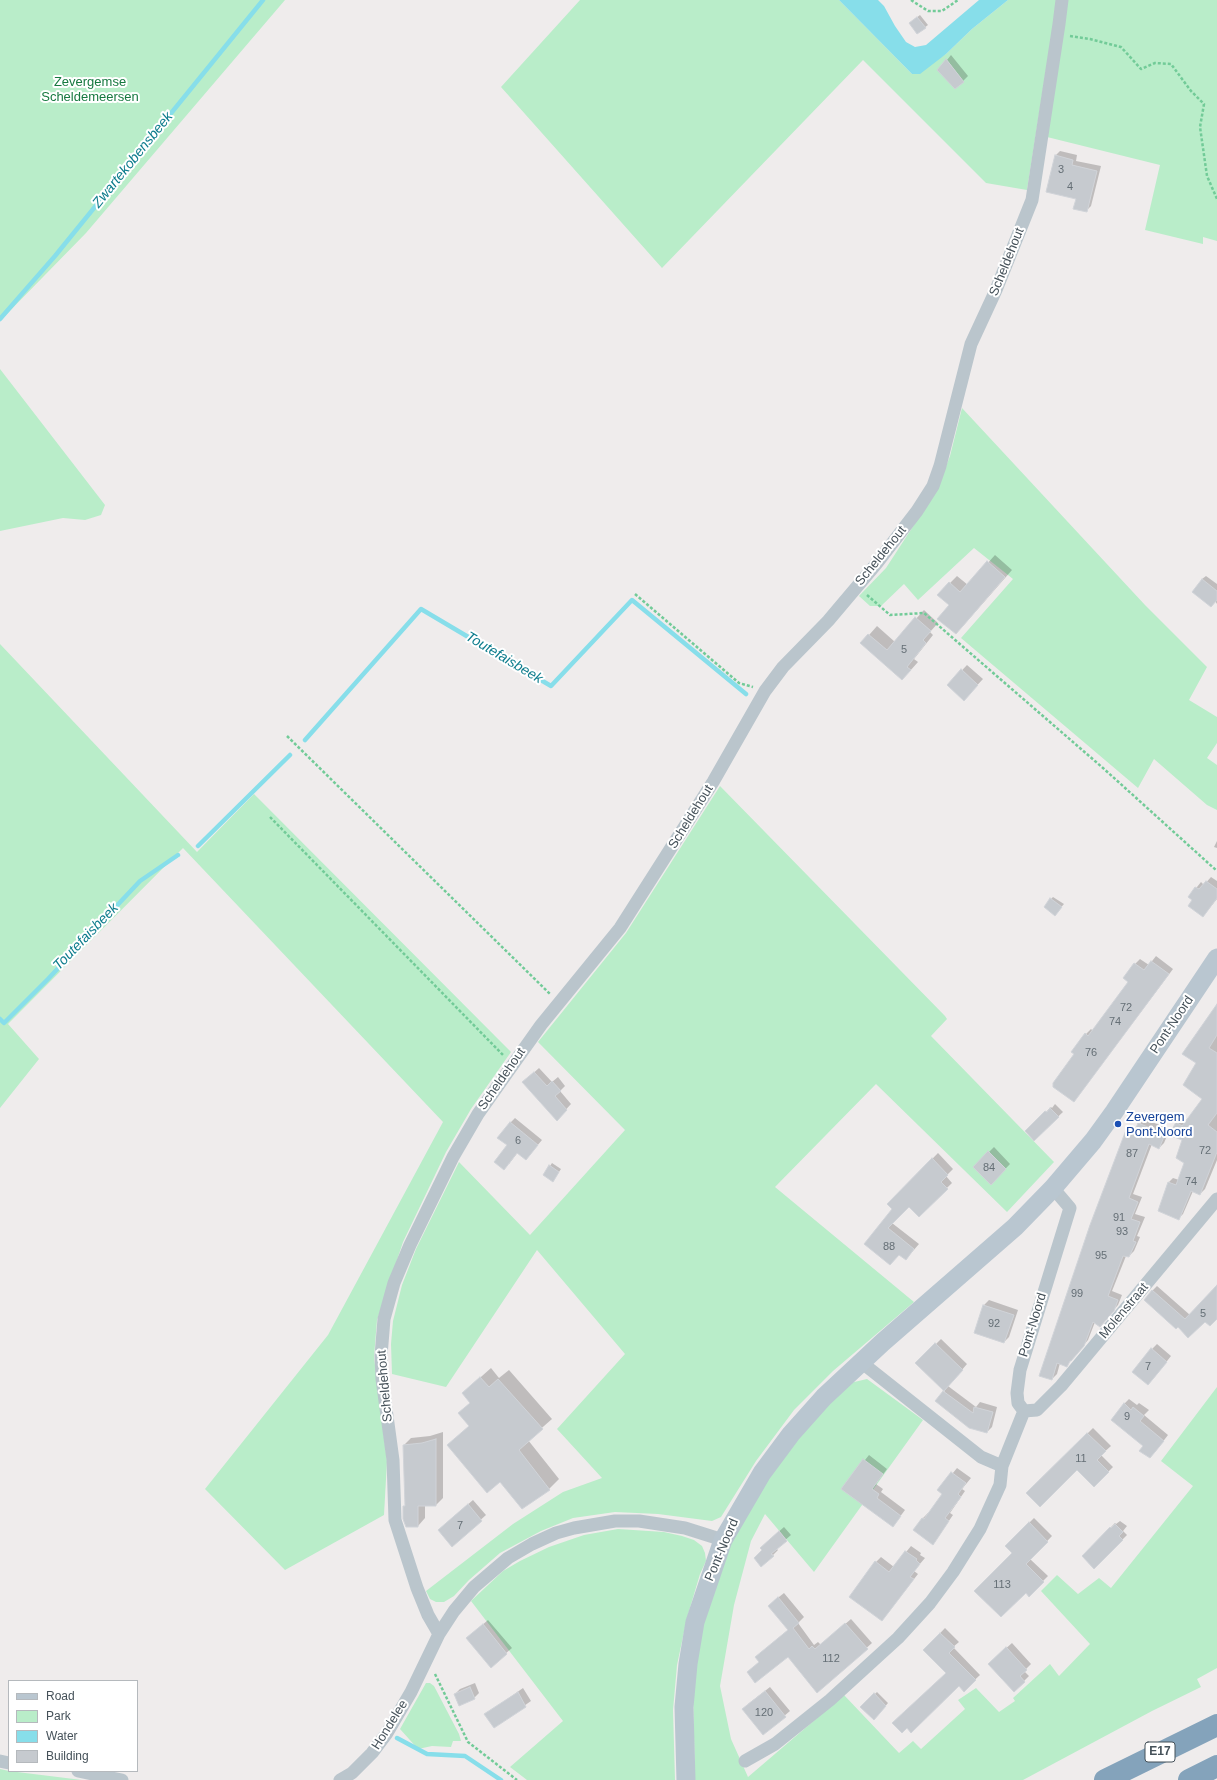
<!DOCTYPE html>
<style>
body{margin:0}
#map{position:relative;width:1217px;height:1780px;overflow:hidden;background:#efecec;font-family:Arial,sans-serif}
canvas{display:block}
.legend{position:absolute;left:8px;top:1680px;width:130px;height:92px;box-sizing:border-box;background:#fff;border:1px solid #b5b9bd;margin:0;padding:5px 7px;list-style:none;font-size:12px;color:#455159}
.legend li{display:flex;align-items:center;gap:8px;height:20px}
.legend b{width:20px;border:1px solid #b5b9bd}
</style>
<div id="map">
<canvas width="1217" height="1780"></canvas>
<ul class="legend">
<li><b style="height:5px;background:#b9c6d0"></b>Road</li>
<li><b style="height:11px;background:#b9edc9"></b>Park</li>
<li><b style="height:11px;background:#87deea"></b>Water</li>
<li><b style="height:11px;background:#c6cacf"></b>Building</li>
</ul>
</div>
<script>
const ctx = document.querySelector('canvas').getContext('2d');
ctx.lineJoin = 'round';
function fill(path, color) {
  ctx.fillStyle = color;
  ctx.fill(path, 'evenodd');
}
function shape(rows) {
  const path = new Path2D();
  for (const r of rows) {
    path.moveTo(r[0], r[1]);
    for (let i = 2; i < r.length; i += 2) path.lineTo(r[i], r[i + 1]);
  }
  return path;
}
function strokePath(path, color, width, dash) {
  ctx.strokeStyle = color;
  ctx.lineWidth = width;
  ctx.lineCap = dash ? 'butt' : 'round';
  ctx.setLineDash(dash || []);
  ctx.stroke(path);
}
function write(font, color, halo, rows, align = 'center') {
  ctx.font = font + ' Arial,sans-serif';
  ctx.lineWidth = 4;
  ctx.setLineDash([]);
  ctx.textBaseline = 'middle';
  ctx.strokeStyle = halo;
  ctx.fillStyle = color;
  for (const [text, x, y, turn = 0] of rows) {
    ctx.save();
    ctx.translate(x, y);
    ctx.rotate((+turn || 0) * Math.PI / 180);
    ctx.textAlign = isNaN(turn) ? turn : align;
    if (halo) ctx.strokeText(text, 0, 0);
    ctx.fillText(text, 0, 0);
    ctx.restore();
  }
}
fill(shape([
 [0,0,285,0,86,233,0,321],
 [580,0,839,0,912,74,946,54,972,29,1008,0,1057,0,1027,190,986,183,863,60,662,268,501,87],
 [1066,0,1217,0,1217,241,1203,237,1203,244,1145,230,1160,165,1047,137],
 [0,369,105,505,101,515,85,520,63,518,0,531],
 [962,408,1145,605,1207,667,1189,700,1217,717,1217,743,1207,758,1217,765,1217,810,1207,805,1154,759,1138,788,961,638,1013,579,974,548,918,600,904,584,881,606,870,606,859,596,886,568,936,491,950,456],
 [0,644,197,852,254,794,511,1052,471,1109,446,1152,403,1242,377,1320,374,1357,387,1461,384,1515,285,1570,205,1489,328,1335,443,1122,183,848,8,1024,39,1059,0,1108],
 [720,786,945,1016,947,1019,931,1036,1054,1162,1007,1212,876,1084,775,1187,914,1302,833,1371,794,1410,756,1461,721,1517,712,1521,658,1514,615,1512,573,1518,541,1531,500,1553,469,1580,454,1596,444,1602,436,1602,430,1599,426,1591,513,1524,563,1492,602,1478,557,1429,625,1354,537,1250,446,1387,392,1374,391,1344,393,1321,402,1285,416,1249,459,1162,530,1235,625,1130,538,1042,626,933],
 [867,1379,923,1420,814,1572,765,1514,751,1541,734,1605,720,1686,731,1739,748,1777,844,1695,899,1753,913,1741,921,1749,965,1709,958,1700,976,1688,999,1712,1015,1701,1013,1698,1050,1664,1059,1676,1090,1644,1041,1591,1057,1575,1078,1594,1099,1578,1111,1588,1193,1486,1161,1461,1217,1387,1217,1668,1197,1679,1201,1687,1152,1711,1023,1780,695,1780,693,1692,698,1646,710,1593,730,1542,782,1457,828,1403,850,1383],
 [618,1529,664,1532,682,1536,694,1540,702,1546,705,1553,706,1561,700,1574,687,1618,677,1665,673,1710,675,1780,527,1780,510,1767,563,1721,471,1601,503,1571,520,1561,549,1547,584,1535],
 [426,1683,430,1683,434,1686,459,1734,461,1741,453,1741,451,1747,432,1746,418,1749,400,1729],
 [0,1769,9,1771,82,1780,0,1780]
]), '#b9edc9');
fill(shape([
 [839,0,878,0,884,6,895,26,906,42,915,47,926,45,979,0,1008,0,972,29,946,54,920,74,912,74]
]), '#87deea');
fill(shape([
 [920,15,928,25,917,33,912,21],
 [951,55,968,76,963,81,947,60],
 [1060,151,1077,155,1076,161,1101,166,1091,206,1086,211,1077,199,1056,155],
 [995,555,1012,570,963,626,950,583,957,576,968,585],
 [1206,576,1217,584,1217,604,1202,579],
 [924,610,938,623,930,632,933,635,914,659,918,662,910,671,862,643,877,626,895,642],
 [967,665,983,679,969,694,948,685],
 [1217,841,1217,848,1214,847],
 [1211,877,1217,881,1217,899,1203,916,1193,900,1189,897,1201,882,1204,885],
 [1053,897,1064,904,1057,912,1051,899],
 [1156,956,1173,969,1074,1101,1075,1054,1086,1034,1091,1029,1093,1031,1129,982,1124,978,1135,964,1140,959,1149,965],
 [1217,1004,1217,1160,1205,1189,1200,1194,1193,1191,1183,1214,1179,1218,1159,1210,1169,1182,1173,1178,1179,1180,1185,1162,1184,1140,1170,1134,1182,1118,1187,1121,1203,1098,1198,1063],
 [539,1068,552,1082,558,1077,565,1086,560,1091,571,1104,561,1115,528,1078],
 [1055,1104,1063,1112,1034,1139,1027,1131,1051,1107,1052,1108],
 [515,1118,542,1140,526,1159,518,1152,509,1164,510,1123],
 [1144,1119,1170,1129,1164,1143,1159,1148,1152,1144,1133,1194,1142,1197,1135,1214,1145,1217,1137,1236,1140,1237,1134,1251,1129,1256,1126,1256,1112,1291,1122,1295,1118,1305,1104,1321,1095,1322,1088,1340,1071,1360,1067,1365,1060,1363,1057,1374,1052,1379,1127,1131,1132,1126,1137,1128],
 [994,1147,1010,1164,991,1184,974,1167],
 [938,1153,953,1169,946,1176,952,1183,919,1215,909,1206,892,1223,919,1244,906,1259,899,1254,865,1244,893,1209,888,1204],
 [552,1163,561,1169,555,1178,544,1175],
 [1157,1286,1190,1315,1217,1287,1217,1318,1205,1320,1188,1336,1152,1291],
 [989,1300,1018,1310,1009,1337,1004,1342,984,1305],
 [941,1339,967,1364,948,1386,976,1407,980,1402,997,1407,992,1427,987,1432,936,1401,945,1391,917,1363],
 [1157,1344,1171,1356,1153,1379,1152,1349],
 [491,1368,499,1378,509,1370,552,1419,528,1440,559,1479,549,1489,522,1508,470,1425,460,1413,471,1402,473,1384],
 [1129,1399,1137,1405,1139,1403,1149,1410,1144,1415,1168,1435,1155,1452,1144,1446,1124,1404],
 [1093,1428,1111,1446,1101,1455,1113,1467,1094,1486,1077,1468,1028,1493],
 [443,1432,443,1498,436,1505,425,1505,425,1518,418,1526,404,1507,406,1505,404,1445,411,1438,430,1436],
 [869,1455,887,1469,876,1484,883,1489,881,1492,905,1510,893,1526,842,1489],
 [957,1468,971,1478,962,1489,965,1491,950,1513,953,1515,933,1544,914,1530,923,1518,928,1513,929,1514,944,1493,939,1490],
 [473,1500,486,1515,452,1546,444,1525],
 [1034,1518,1052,1536,1030,1559,1048,1576,1029,1595,1013,1553,1006,1546],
 [1120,1521,1127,1526,1123,1531,1127,1535,1094,1568,1083,1556,1115,1523,1116,1524],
 [784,1527,791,1535,776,1548,778,1550,773,1555,763,1550,766,1543],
 [911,1546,921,1553,920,1555,925,1558,914,1571,918,1574,882,1620,876,1562,881,1557,894,1567],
 [784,1593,804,1617,798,1623,814,1645,818,1642,821,1645,851,1619,872,1643,817,1692,788,1656,760,1662,756,1657,789,1629,774,1601],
 [488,1620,512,1648,491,1666,473,1633],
 [945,1628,959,1642,953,1647,980,1675,964,1690,924,1650],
 [1012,1643,1031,1664,1024,1671,1029,1676,1014,1691,994,1659],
 [475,1683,479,1693,474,1698,455,1694,460,1689],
 [770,1687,790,1711,763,1734,748,1704],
 [523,1688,531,1701,494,1727,486,1714],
 [877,1692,888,1703,876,1717,861,1707]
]), '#0003');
strokePath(shape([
 [0,319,55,256,263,0],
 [305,740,421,609,551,686,632,600,746,694],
 [198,846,290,755],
 [0,1019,4,1023,48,979,140,881,178,855],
 [397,1738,427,1754,465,1756,501,1780]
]), '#87deea', 4.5);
const building = shape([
 [917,17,926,28,917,34,909,23,917,17],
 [946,59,964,82,955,89,937,70,946,59],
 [1055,155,1073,160,1072,165,1097,171,1087,212,1073,209,1076,199,1046,192,1055,155],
 [987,561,1005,577,956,634,937,619,949,605,937,595,949,582,960,592,987,561],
 [1202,579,1217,591,1217,600,1211,607,1192,592,1202,579],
 [915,617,931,631,923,640,926,643,907,667,911,670,902,680,860,643,868,634,887,650,915,617],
 [961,669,978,685,964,701,947,685,961,669],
 [1206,881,1217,889,1217,898,1203,917,1188,906,1192,900,1188,897,1195,887,1199,889,1206,881],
 [1050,898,1062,907,1055,916,1044,907,1050,898],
 [1151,961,1169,974,1074,1102,1053,1087,1053,1083,1074,1054,1071,1052,1085,1033,1088,1036,1128,982,1123,978,1134,963,1144,970,1151,961],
 [1217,1004,1217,1035,1209,1048,1217,1053,1217,1113,1208,1125,1217,1132,1217,1152,1200,1195,1191,1191,1179,1220,1158,1211,1168,1182,1176,1185,1184,1163,1176,1158,1182,1140,1169,1135,1176,1122,1182,1126,1202,1099,1183,1085,1196,1063,1182,1054,1217,1004],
 [534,1072,547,1086,552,1081,561,1091,555,1096,567,1110,557,1121,522,1082,534,1072],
 [1050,1108,1059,1117,1034,1141,1025,1131,1045,1111,1047,1112,1050,1108],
 [510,1122,538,1145,526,1160,517,1153,504,1170,494,1162,507,1145,497,1138,510,1122],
 [1138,1123,1165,1134,1159,1149,1149,1144,1129,1198,1138,1202,1131,1219,1140,1222,1133,1241,1136,1242,1129,1257,1123,1256,1108,1296,1118,1300,1114,1311,1100,1327,1093,1322,1084,1346,1071,1361,1070,1361,1067,1367,1057,1363,1052,1380,1039,1376,1090,1225,1126,1130,1134,1133,1138,1123],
 [988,1151,1006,1169,991,1185,973,1167,988,1151],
 [932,1158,948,1175,941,1182,948,1189,919,1217,909,1207,888,1228,914,1249,906,1260,899,1255,890,1265,864,1244,892,1209,887,1204,932,1158],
 [549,1165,559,1172,553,1182,543,1175,549,1165],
 [1217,1285,1217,1319,1210,1326,1205,1322,1188,1338,1178,1327,1176,1329,1144,1300,1152,1290,1185,1319,1217,1285],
 [983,1305,1014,1315,1004,1343,974,1333,983,1305],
 [935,1343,963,1370,944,1391,915,1363,935,1343],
 [1151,1348,1167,1362,1148,1385,1132,1372,1151,1348],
 [480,1377,489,1387,498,1379,543,1429,519,1450,550,1490,522,1509,500,1482,487,1493,447,1445,469,1426,458,1413,470,1403,462,1393,480,1377],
 [943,1391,973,1413,974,1407,993,1412,987,1433,969,1428,935,1401,943,1391],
 [1124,1403,1131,1410,1133,1407,1144,1416,1140,1421,1164,1441,1150,1458,1139,1451,1143,1446,1111,1420,1124,1403],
 [1087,1433,1106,1451,1097,1460,1109,1472,1094,1487,1077,1470,1040,1507,1026,1493,1087,1433],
 [436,1439,436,1506,418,1506,418,1527,406,1527,403,1519,403,1506,405,1506,403,1445,422,1443,436,1439],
 [863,1459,883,1474,872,1489,879,1494,877,1498,901,1516,893,1527,841,1489,863,1459],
 [951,1472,966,1483,958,1494,961,1497,945,1518,949,1521,933,1545,913,1530,922,1518,924,1519,942,1494,937,1490,951,1472],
 [468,1504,482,1521,452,1547,438,1530,468,1504],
 [1029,1522,1048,1542,1026,1564,1044,1582,1029,1597,1026,1593,1001,1617,974,1591,1012,1553,1005,1546,1029,1522],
 [1115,1524,1123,1532,1119,1536,1123,1540,1094,1569,1082,1556,1110,1527,1111,1528,1115,1524],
 [779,1531,787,1541,771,1554,774,1556,761,1567,754,1558,762,1550,760,1548,779,1531],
 [905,1551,917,1559,916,1560,920,1564,910,1577,914,1579,882,1621,849,1597,875,1561,889,1572,905,1551],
 [778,1597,799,1623,793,1628,809,1649,812,1646,815,1649,845,1623,868,1649,817,1693,788,1657,755,1683,747,1672,759,1662,755,1657,788,1630,768,1606,778,1597],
 [483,1624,507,1654,491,1668,466,1638,483,1624],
 [940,1633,955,1647,949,1653,976,1680,964,1692,959,1686,911,1733,907,1728,902,1733,892,1723,946,1673,923,1650,940,1633],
 [1006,1647,1027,1670,1020,1676,1025,1682,1014,1692,988,1664,1006,1647],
 [470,1687,475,1699,459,1706,454,1694,470,1687],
 [765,1691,786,1717,763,1735,742,1709,765,1691],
 [518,1692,526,1707,494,1728,484,1714,518,1692],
 [874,1693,886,1706,874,1720,860,1707,874,1693]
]);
fill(building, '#c6cacf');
strokePath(building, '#d0d3d8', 1);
strokePath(shape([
 [911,0,928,11,942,11,958,0],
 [1070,36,1090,39,1121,47,1141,69,1155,63,1171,64,1191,91,1204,104,1200,127,1207,176,1217,199],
 [635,594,739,683,753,687],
 [867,595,890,615,924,613,1103,768,1217,871],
 [287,736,550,994],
 [270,817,503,1055],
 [435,1674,468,1742,517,1780]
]), '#72cb98', 2.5, [3, 2]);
strokePath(shape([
 [861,1362,981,1457,1002,1466],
 [1024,1411,1037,1410,1061,1386,1217,1199],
 [1024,1411,1018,1403,1017,1393,1020,1370,1070,1208,1053,1188],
 [439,1634,428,1615,417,1588,395,1520,393,1460,382,1379,381,1356,384,1319,394,1283,410,1245,453,1157,478,1114,541,1025,620,928,713,782,765,691,783,667,828,621,877,563,917,511,933,486,940,466,971,344,996,290,1032,200,1059,24,1062,0],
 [0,1761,9,1763],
 [745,1761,775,1744,830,1700,898,1638,930,1603,953,1572,980,1529,1000,1485,1002,1466,1024,1411],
 [78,1771,122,1780],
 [340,1780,352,1773,372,1753,387,1733,411,1692,439,1634,454,1611,474,1587,508,1558,532,1544,556,1533,574,1528,615,1521,639,1521,685,1528,723,1540]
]), '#bac5cc', 13);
strokePath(shape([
 [686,1780,684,1707,688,1664,695,1622,723,1540,762,1473,791,1434,824,1397,883,1342,1015,1227,1053,1188,1093,1141,1114,1112,1217,958]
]), '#b9c6d0', 19);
strokePath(shape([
 [1105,1780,1217,1725],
 [1189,1780,1217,1766]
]), '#84a3bb', 22);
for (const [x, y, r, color] of [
 [1118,1124,4,"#1a4fb4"]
]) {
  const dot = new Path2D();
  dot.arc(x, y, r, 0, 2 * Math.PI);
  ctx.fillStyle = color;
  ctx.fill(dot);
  strokePath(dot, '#fff', 1.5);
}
write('11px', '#656f76', null, [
 ["3",1061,170],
 ["4",1070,187],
 ["5",904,650],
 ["72",1126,1008],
 ["74",1115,1022],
 ["76",1091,1053],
 ["6",518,1141],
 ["72",1205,1151],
 ["87",1132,1154],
 ["84",989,1168],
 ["74",1191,1182],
 ["91",1119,1218],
 ["93",1122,1232],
 ["88",889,1247],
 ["95",1101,1256],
 ["99",1077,1294],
 ["5",1203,1314],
 ["92",994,1324],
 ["7",1148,1367],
 ["9",1127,1417],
 ["11",1081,1459],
 ["7",460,1526],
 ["113",1002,1585],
 ["112",831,1659],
 ["120",764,1713]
]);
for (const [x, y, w] of [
 [1160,1752,30]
]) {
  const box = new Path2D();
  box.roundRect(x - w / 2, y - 10, w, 20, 3);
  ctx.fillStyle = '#fff';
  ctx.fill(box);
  strokePath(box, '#455159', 1);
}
write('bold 12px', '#455159', null, [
 ["E17",1160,1752]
]);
write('13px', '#177940', '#fff', [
 ["Zevergemse",90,82],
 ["Scheldemeersen",90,97]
]);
write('13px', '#455159', '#fff', [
 ["Scheldehout",1007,262,-68],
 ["Scheldehout",881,556,-51],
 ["Scheldehout",691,817,-58],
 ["Pont-Noord",1172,1025,-56],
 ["Scheldehout",502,1079,-55],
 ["Molenstraat",1124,1311,-50],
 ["Pont-Noord",1033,1325,-73],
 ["Scheldehout",385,1386,-95],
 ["Pont-Noord",722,1550,-67],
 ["Hondelee",390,1725,-58]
]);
write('13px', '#164399', '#fff', [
 ["Zevergem",1126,1117],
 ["Pont-Noord",1126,1132]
], 'left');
write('italic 14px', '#0e7d8d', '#fff', [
 ["Zwartekobensbeek",133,160,-51],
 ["Toutefaisbeek",504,658,31],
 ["Toutefaisbeek",86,937,-46]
]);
</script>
